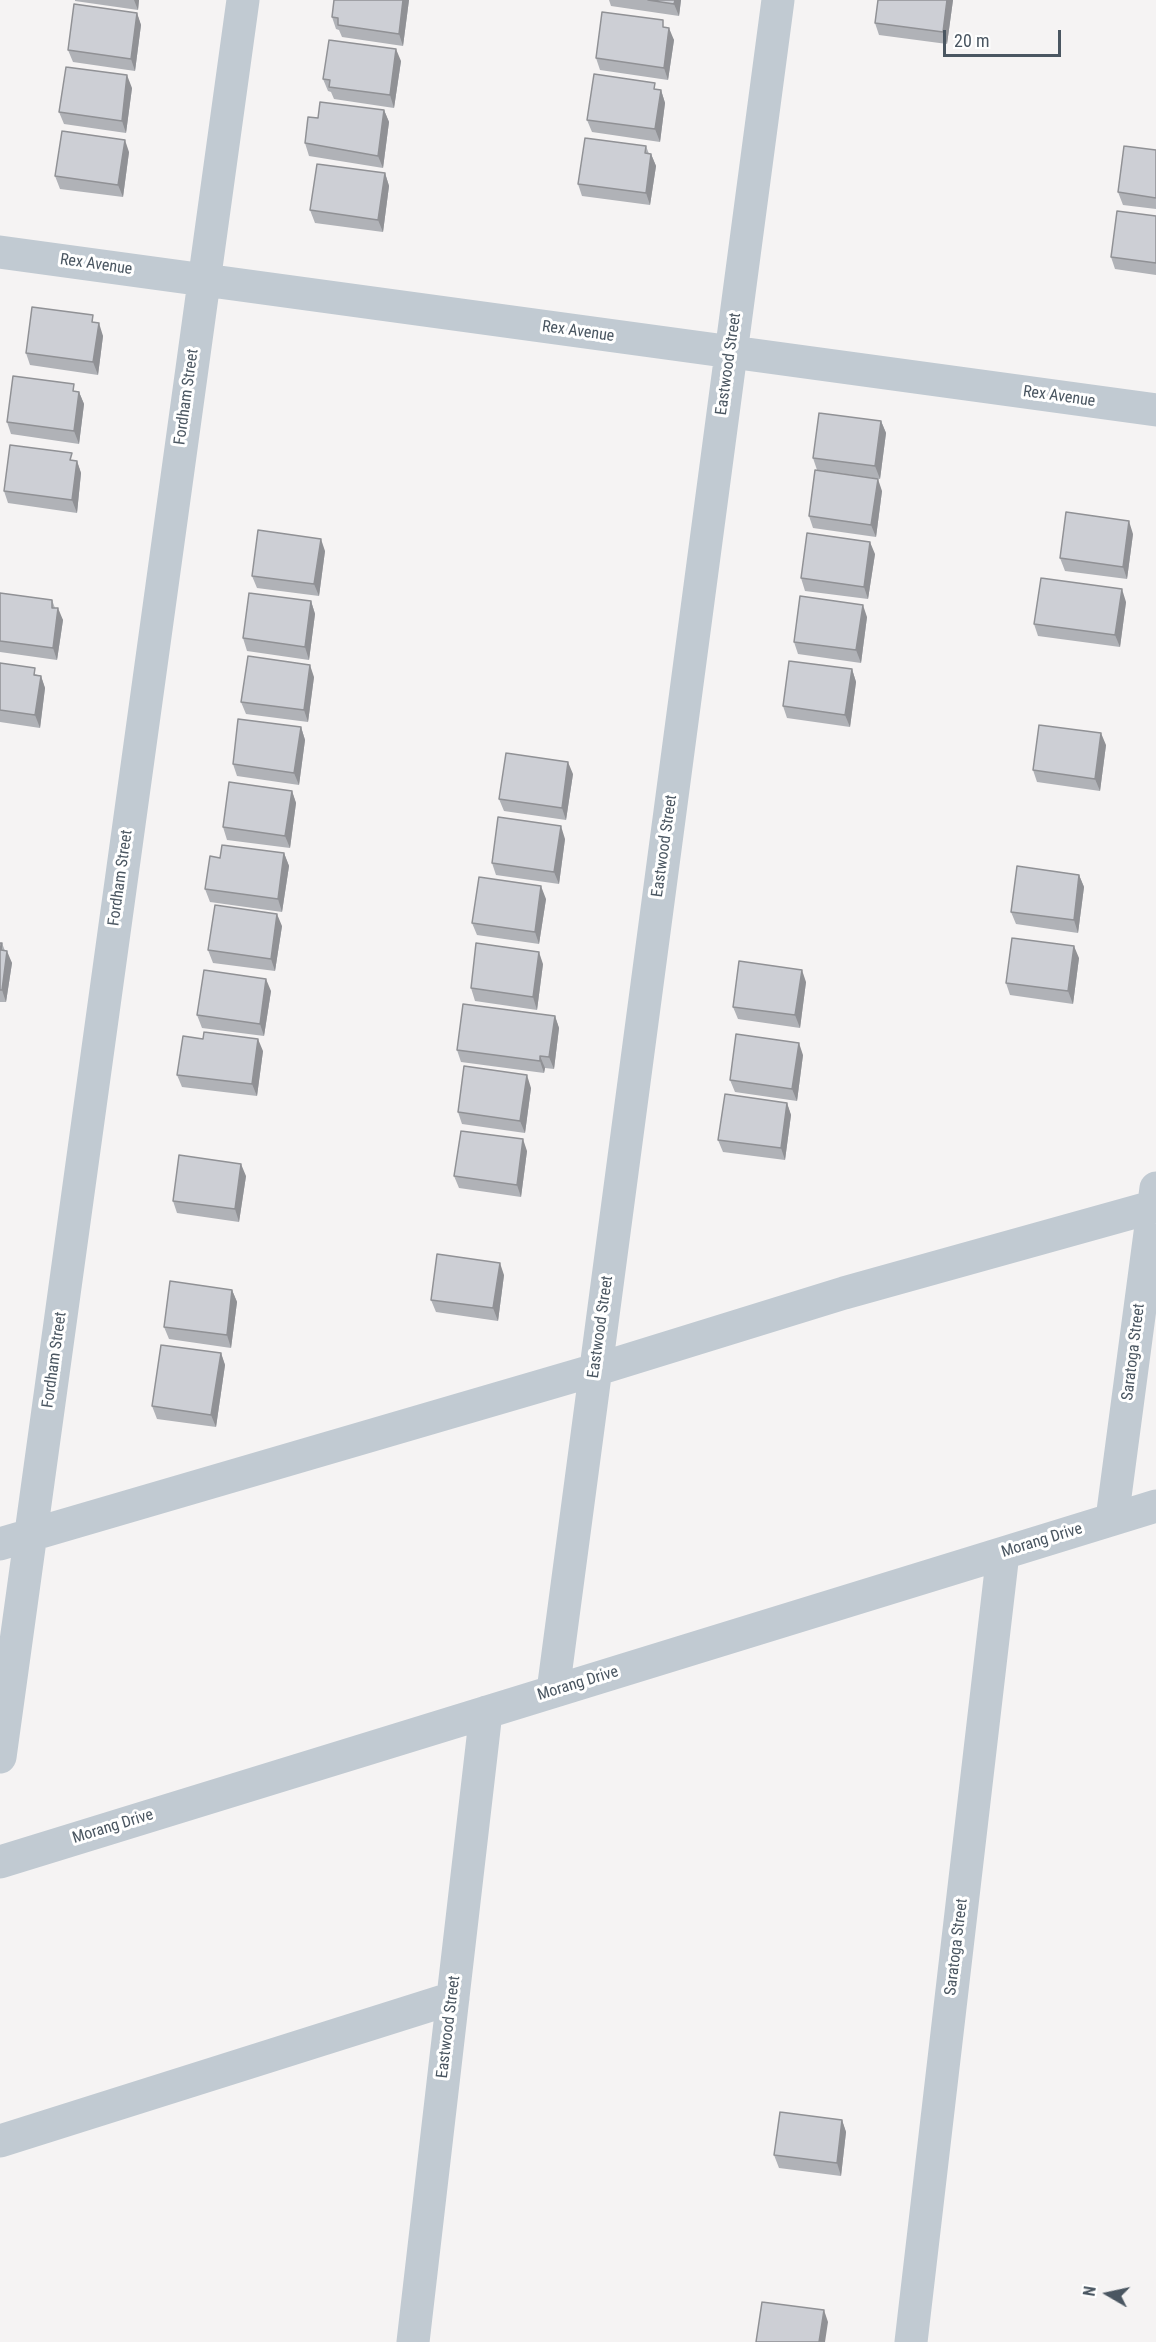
<!DOCTYPE html>
<style>
body{margin:0}
#map{position:relative;width:1156px;height:2342px;overflow:hidden;background:#f5f3f3;font-family:"Roboto Condensed",sans-serif}
canvas{display:block}
.north{position:absolute;left:1078px;top:2264px;width:60px;height:60px;-webkit-text-stroke:4px #fff;paint-order:stroke;rotate:279deg;font-size:16px;font-weight:700;line-height:24px;text-align:center;color:#4a5661}
.north::after{content:'';display:block;margin:auto;width:21px;height:27px;background:#4a5661;clip-path:polygon(50% 0,100% 100%,50% 72%,0 100%)}
.scale{position:absolute;left:943px;top:30px;width:118px;height:27px;box-sizing:border-box;border:3px solid #4a5661;border-top:0;padding-left:8px;font-size:18px;line-height:21px;white-space:nowrap;color:#4a5661;-webkit-text-stroke:4px #fff;paint-order:stroke}
</style>
<div id="map">
<canvas width="1156" height="2342"></canvas>
<div class="north">N</div>
<div class="scale">20 m</div>
</div>
<script>
const ctx = document.querySelector('canvas').getContext('2d');
ctx.lineJoin = 'round';
function shape(rows) {
  const path = new Path2D();
  for (const r of rows) {
    path.moveTo(r[0], r[1]);
    for (let i = 2; i < r.length; i += 2) path.lineTo(r[i], r[i + 1]);
  }
  return path;
}
function strokePath(path, color, width, dash) {
  ctx.strokeStyle = color;
  ctx.lineWidth = width;
  ctx.lineCap = dash ? 'butt' : 'round';
  ctx.setLineDash(dash || []);
  ctx.stroke(path);
}
function fill(path, color) {
  ctx.fillStyle = color;
  ctx.fill(path, 'evenodd');
}
function write(font, color, halo, rows, align = 'center') {
  ctx.font = font + ' "Roboto Condensed",sans-serif';
  ctx.lineWidth = 6;
  ctx.setLineDash([]);
  ctx.textBaseline = 'middle';
  ctx.strokeStyle = halo;
  ctx.fillStyle = color;
  for (const [text, x, y, turn = 0] of rows) {
    ctx.save();
    ctx.translate(x, y);
    ctx.rotate((+turn || 0) * Math.PI / 180);
    ctx.textAlign = isNaN(turn) ? turn : align;
    if (halo) ctx.strokeText(text, 0, 0);
    ctx.fillText(text, 0, 0);
    ctx.restore();
  }
}
strokePath(shape([
 [0,252,1156,410],
 [1112,1519,1156,1188],
 [0,1544,595,1370,844,1293,1156,1206],
 [553,1691,778,0],
 [0,1757,243,0],
 [0,1862,1156,1506],
 [0,2141,453,1998],
 [413,2342,486,1712],
 [911,2342,1003,1553]
]), '#c1cad2', 33);
fill(shape([
 [75,0,139,0,138,10,75,1],
 [409,0,403,46,342,37,339,30,336,29,332,17],
 [609,0,681,0,679,16,611,6],
 [953,0,947,44,879,35,875,23],
 [137,13,141,25,135,71,73,62,68,50],
 [666,28,674,40,668,80,600,70,596,58],
 [401,61,394,108,334,99,331,92,328,91,323,79],
 [132,88,126,133,64,124,59,112],
 [658,90,661,90,665,103,660,142,592,132,587,120],
 [384,110,389,122,383,168,309,156,305,143,318,118],
 [646,146,649,154,651,154,656,166,650,205,582,196,578,184],
 [1156,150,1156,209,1123,205,1118,192],
 [129,152,123,197,60,189,55,176],
 [385,173,389,186,383,232,315,223,310,210],
 [1156,216,1156,275,1115,269,1111,257],
 [95,323,103,336,98,375,30,365,26,353],
 [77,391,79,392,84,404,79,444,11,434,7,422],
 [881,421,886,433,880,479,817,470,813,458],
 [74,461,77,461,81,473,77,513,8,503,4,491],
 [882,491,876,537,813,528,809,516],
 [1133,534,1127,579,1065,571,1060,558],
 [325,551,319,596,257,588,252,576],
 [875,554,868,599,805,591,801,578],
 [0,593,52,600,55,608,63,620,57,660,0,652],
 [311,601,315,614,309,660,247,651,243,638],
 [1126,602,1120,647,1038,636,1034,624],
 [867,617,861,663,798,654,794,642],
 [0,663,41,676,45,688,40,728,0,722],
 [852,669,856,682,850,727,787,718,783,706],
 [314,677,308,722,246,714,241,702],
 [301,727,305,740,299,785,237,776,233,764],
 [1106,745,1100,791,1037,782,1033,770],
 [573,774,566,820,504,811,499,799],
 [292,791,296,803,290,848,227,840,223,827],
 [565,839,559,884,496,875,492,863],
 [284,853,289,866,282,912,210,902,205,889,220,858],
 [1079,875,1084,887,1078,933,1016,924,1011,912],
 [546,899,539,944,477,935,472,923],
 [282,926,275,971,213,963,208,950],
 [0,943,2,943,5,951,12,963,6,1002,0,1002],
 [1079,958,1073,1004,1010,995,1006,983],
 [543,964,537,1010,475,1001,471,988],
 [806,982,800,1028,738,1019,733,1007],
 [271,991,264,1036,202,1028,197,1015],
 [555,1016,559,1028,554,1069,545,1068,544,1073,461,1062,457,1050],
 [263,1051,257,1096,182,1087,177,1075],
 [803,1055,797,1101,735,1092,730,1080],
 [531,1088,525,1133,462,1124,458,1112],
 [787,1103,791,1115,785,1160,723,1152,718,1140],
 [527,1151,521,1197,459,1188,454,1176],
 [246,1176,239,1222,177,1213,173,1201],
 [504,1275,498,1321,436,1312,431,1300],
 [232,1290,237,1302,231,1348,169,1339,164,1327],
 [221,1353,225,1365,216,1427,157,1419,152,1406],
 [842,2120,846,2132,841,2176,779,2168,774,2155]
]), '#b0b2b7');
fill(shape([
 [134,0,139,0,138,10],
 [403,0,409,0,403,46,399,34],
 [675,0,681,0,679,16,674,4],
 [947,0,953,0,947,44,943,32],
 [137,13,141,25,135,71,131,59],
 [669,28,674,40,668,80,664,68],
 [396,49,401,61,394,108,390,95],
 [127,75,132,88,126,133,122,121],
 [661,90,665,103,660,142,655,129],
 [384,110,389,122,383,168,378,156],
 [125,140,129,152,123,197,118,185],
 [651,154,656,166,650,205,646,193],
 [385,173,389,186,383,232,378,220],
 [99,323,103,336,98,375,93,362],
 [79,392,84,404,79,444,74,431],
 [881,421,886,433,880,479,875,466],
 [77,461,81,473,77,513,72,500],
 [878,479,882,491,876,537,871,525],
 [1129,521,1133,534,1127,579,1123,567],
 [321,539,325,551,319,596,314,584],
 [870,542,875,554,868,599,864,587],
 [1122,589,1126,602,1120,647,1115,635],
 [311,601,315,614,309,660,305,647],
 [863,605,867,617,861,663,856,650],
 [58,608,63,620,57,660,53,648],
 [310,665,314,677,308,722,304,710],
 [852,669,856,682,850,727,845,715],
 [41,676,45,688,40,728,35,715],
 [301,727,305,740,299,785,294,773],
 [1101,733,1106,745,1100,791,1095,779],
 [568,762,573,774,566,820,562,808],
 [292,791,296,803,290,848,285,836],
 [561,826,565,839,559,884,554,872],
 [284,853,289,866,282,912,278,899],
 [1079,875,1084,887,1078,933,1074,920],
 [541,886,546,899,539,944,535,932],
 [277,914,282,926,275,971,271,959],
 [1074,946,1079,958,1073,1004,1068,991],
 [7,951,12,963,6,1002,2,990],
 [539,952,543,964,537,1010,533,997],
 [802,970,806,982,800,1028,795,1015],
 [266,979,271,991,264,1036,260,1024],
 [555,1016,559,1028,554,1069,549,1057],
 [258,1039,263,1051,257,1096,252,1084],
 [799,1043,803,1055,797,1101,792,1089],
 [540,1056,545,1068,544,1073,540,1061],
 [527,1075,531,1088,525,1133,520,1121],
 [787,1103,791,1115,785,1160,781,1148],
 [523,1139,527,1151,521,1197,517,1185],
 [241,1164,246,1176,239,1222,235,1209],
 [500,1263,504,1275,498,1321,493,1308],
 [232,1290,237,1302,231,1348,227,1335],
 [221,1353,225,1365,216,1427,211,1415],
 [842,2120,846,2132,841,2176,837,2163],
 [824,2310,828,2322,825,2342,819,2342]
]), '#909195');
const building = shape([
 [334,0,403,0,399,34,338,25,338,18,332,17,334,0],
 [648,0,675,0,674,4,648,0],
 [878,0,947,0,943,32,875,23,878,0],
 [74,4,137,13,131,59,68,50,74,4],
 [602,12,663,20,663,27,669,28,664,68,596,58,602,12],
 [329,40,396,49,390,95,329,87,330,80,323,79,329,40],
 [66,67,127,75,122,121,59,112,66,67],
 [594,74,655,83,654,89,661,90,655,129,587,120,594,74],
 [320,102,384,110,378,156,305,143,308,117,318,118,320,102],
 [62,131,125,140,118,185,55,176,62,131],
 [585,138,646,146,645,153,651,154,646,193,578,184,585,138],
 [1124,146,1156,150,1156,198,1118,192,1124,146],
 [317,164,385,173,378,220,310,210,317,164],
 [1117,211,1156,216,1156,263,1111,257,1117,211],
 [32,307,93,315,92,322,99,323,93,362,26,353,32,307],
 [13,376,74,384,73,391,79,392,74,431,7,422,13,376],
 [819,413,881,421,875,466,813,458,819,413],
 [10,445,72,453,70,460,77,461,72,500,4,491,10,445],
 [815,470,878,479,871,525,809,516,815,470],
 [1066,512,1129,521,1123,567,1060,558,1066,512],
 [258,530,321,539,314,584,252,576,258,530],
 [807,533,870,542,864,587,801,578,807,533],
 [1041,578,1122,589,1115,635,1034,624,1041,578],
 [0,593,52,600,52,608,58,608,53,648,0,641,0,593],
 [249,593,311,601,305,647,243,638,249,593],
 [800,596,863,605,856,650,794,642,800,596],
 [248,656,310,665,304,710,241,702,248,656],
 [789,661,852,669,845,715,783,706,789,661],
 [0,663,35,668,34,675,41,676,35,715,0,710,0,663],
 [238,719,301,727,294,773,233,764,238,719],
 [1039,725,1101,733,1095,779,1033,770,1039,725],
 [506,753,568,762,562,808,499,799,506,753],
 [229,782,292,791,285,836,223,827,229,782],
 [498,817,561,826,554,872,492,863,498,817],
 [222,845,284,853,278,899,205,889,210,856,220,858,222,845],
 [1017,866,1079,875,1074,920,1011,912,1017,866],
 [479,877,541,886,535,932,472,923,479,877],
 [215,905,277,914,271,959,208,950,215,905],
 [1012,938,1074,946,1068,991,1006,983,1012,938],
 [0,943,2,943,1,950,7,951,2,990,0,990,0,943],
 [476,943,539,952,533,997,471,988,476,943],
 [739,961,802,970,795,1015,733,1007,739,961],
 [204,970,266,979,260,1024,197,1015,204,970],
 [463,1004,555,1016,549,1057,540,1056,540,1061,457,1050,463,1004],
 [204,1032,258,1039,252,1084,177,1075,183,1036,203,1039,204,1032],
 [736,1034,799,1043,792,1089,730,1080,736,1034],
 [464,1066,527,1075,520,1121,458,1112,464,1066],
 [725,1094,787,1103,781,1148,718,1140,725,1094],
 [461,1131,523,1139,517,1185,454,1176,461,1131],
 [179,1155,241,1164,235,1209,173,1201,179,1155],
 [437,1254,500,1263,493,1308,431,1300,437,1254],
 [170,1281,232,1290,227,1335,164,1327,170,1281],
 [161,1345,221,1353,211,1415,152,1406,161,1345],
 [780,2112,842,2120,837,2163,774,2155,780,2112],
 [762,2302,824,2310,819,2342,756,2342,762,2302]
]);
fill(building, '#cdcfd5');
strokePath(building, '#909195', 1.5);
write('16px', '#4a5661', '#fff', [
 ["Rex Avenue",96,265,8],
 ["Rex Avenue",578,332,8],
 ["Eastwood Street",729,364,-82],
 ["Fordham Street",187,397,-82],
 ["Rex Avenue",1059,397,8],
 ["Eastwood Street",665,846,-82],
 ["Fordham Street",121,878,-82],
 ["Eastwood Street",601,1327,-82],
 ["Saratoga Street",1134,1352,-83],
 ["Fordham Street",55,1360,-82],
 ["Morang Drive",1042,1541,-17],
 ["Morang Drive",578,1684,-17],
 ["Morang Drive",113,1827,-17],
 ["Saratoga Street",957,1947,-83],
 ["Eastwood Street",449,2027,-83]
]);
</script>
